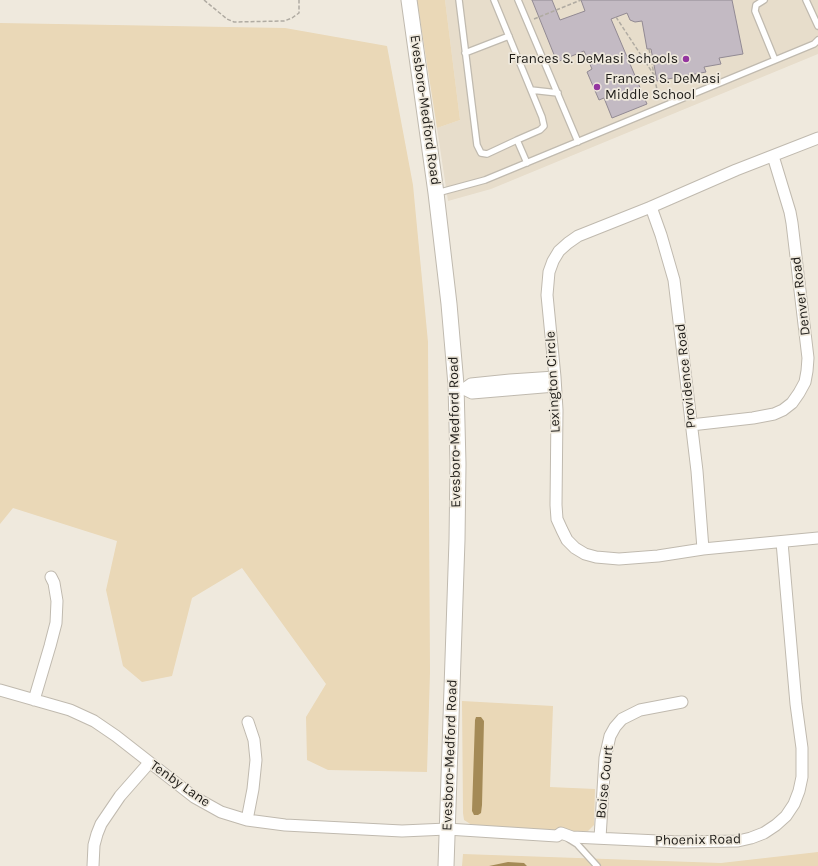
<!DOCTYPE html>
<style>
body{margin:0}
canvas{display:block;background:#efe9dd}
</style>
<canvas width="818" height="866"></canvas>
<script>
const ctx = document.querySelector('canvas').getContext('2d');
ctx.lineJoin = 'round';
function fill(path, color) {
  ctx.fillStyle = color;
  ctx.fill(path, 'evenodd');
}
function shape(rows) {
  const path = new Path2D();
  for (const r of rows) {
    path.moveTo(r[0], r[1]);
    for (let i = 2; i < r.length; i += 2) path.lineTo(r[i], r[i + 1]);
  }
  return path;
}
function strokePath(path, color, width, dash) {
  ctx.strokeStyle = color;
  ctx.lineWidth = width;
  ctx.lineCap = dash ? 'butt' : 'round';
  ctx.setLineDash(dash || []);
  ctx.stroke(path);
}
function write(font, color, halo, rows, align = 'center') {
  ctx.font = font + ' Karla,sans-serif';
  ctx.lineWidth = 3.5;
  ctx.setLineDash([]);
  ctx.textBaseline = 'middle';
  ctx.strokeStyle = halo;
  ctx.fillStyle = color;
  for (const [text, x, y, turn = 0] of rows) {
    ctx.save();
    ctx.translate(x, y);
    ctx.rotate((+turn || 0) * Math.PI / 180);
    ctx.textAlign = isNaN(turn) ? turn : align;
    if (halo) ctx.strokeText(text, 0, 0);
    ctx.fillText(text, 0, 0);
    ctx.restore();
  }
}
fill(shape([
 [445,0,818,0,818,54,491,189,448,201,437,128,460,120]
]), '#e7ddcb');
fill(shape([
 [417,0,445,0,460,120,437,128],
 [0,23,285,28,387,46,413,185,428,342,430,672,427,772,328,770,307,760,306,717,326,684,242,568,192,598,172,676,142,682,123,666,106,590,117,541,13,508,0,524],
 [462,701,553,706,550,787,595,789,594,825,588,831,579,833,472,825,464,820,463,813],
 [818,852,818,866,462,866,463,854,721,863]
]), '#ead8b7');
fill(shape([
 [476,717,481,717,484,721,482,805,481,813,478,815,474,815,472,811,475,720],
 [508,862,524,863,527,866,489,866]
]), '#a48a56');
const building = shape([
 [532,0,552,0,560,20,585,11,581,0,732,0,743,54,719,58,721,64,704,67,706,72,657,81,651,49,647,49,642,21,635,22,630,20,627,13,611,19,647,104,612,118,604,98,599,100,587,72,592,69,584,51,557,62,532,0]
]);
fill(building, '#c3bac3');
strokePath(building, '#928a93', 1);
const lane = shape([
 [459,0,477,145,481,153,487,154,517,140,527,163],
 [494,0,542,117,544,126,540,130,517,140],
 [518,0,578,142],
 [764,0,756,5,755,11,775,60],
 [806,0,818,26],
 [465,53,509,36],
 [531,90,558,93],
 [437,193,485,180,814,44,818,40],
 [569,839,577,844,597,866]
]);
const street = shape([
 [818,138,736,170,651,207,578,236,568,243,559,251,553,261,549,272,547,295,555,377,557,410,556,505,557,519,562,530,567,540,575,548,585,554,596,557,619,559,658,556,703,549,818,538],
 [651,207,661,235,674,280,697,471,703,549],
 [464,389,471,384,510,380,555,377],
 [456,390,464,389,472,393,555,386],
 [691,425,753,418,774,414,783,410,792,403,799,393,805,382,807,371,808,358,792,223,790,212,773,156],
 [0,690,70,710,94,721,116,736,194,797,221,812,247,820,285,825,402,831,447,829,557,836,561,833,572,837,680,842,738,841,751,838,764,833,776,825,786,816,794,804,799,791,802,777,802,748,796,704,782,542],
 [34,700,50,646,56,623,57,601,54,583,51,577],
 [247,820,253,789,256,760,254,740,248,722],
 [600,838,605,758,610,736,615,727,622,719,640,710,682,702],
 [93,866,94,845,97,834,101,824,120,796,149,763]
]);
const secondary = shape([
 [409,0,436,193,449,304,456,385,458,464,457,540,446,866]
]);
strokePath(lane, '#c0baaf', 8);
strokePath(street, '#c0baaf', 13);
strokePath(secondary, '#c0baaf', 17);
strokePath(shape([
 [204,0,227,19,234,22,284,21,292,18,299,13,299,0],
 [616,17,654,75],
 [534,19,581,0],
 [649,49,659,100]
]), '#b0aba2', 1.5, [4, 2]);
strokePath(lane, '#fff', 5.5);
strokePath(street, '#fff', 11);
strokePath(secondary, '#fff', 15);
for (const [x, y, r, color] of [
 [686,59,4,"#9436a0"],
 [597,87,4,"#9436a0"]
]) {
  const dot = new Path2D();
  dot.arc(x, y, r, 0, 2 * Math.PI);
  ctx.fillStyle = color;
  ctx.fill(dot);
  strokePath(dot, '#efe9dd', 1.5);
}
write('14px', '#1f1d19', '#efe9dd', [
 ["Frances S. DeMasi Schools",678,59],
 ["Frances S. DeMasi",605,79,"left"],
 ["Middle School",605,95,"left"]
], 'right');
write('14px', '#1f1d19', '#efe9dd', [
 ["Evesboro-Medford Road",425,110,82],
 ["Denver Road",801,296,-97],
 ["Providence Road",686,376,-96],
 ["Lexington Circle",553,382,-93],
 ["Evesboro-Medford Road",455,432,-91],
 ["Evesboro-Medford Road",450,755,-88],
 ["Boise Court",605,782,-84],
 ["Tenby Lane",180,784,35],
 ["Phoenix Road",698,840,-1]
]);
</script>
